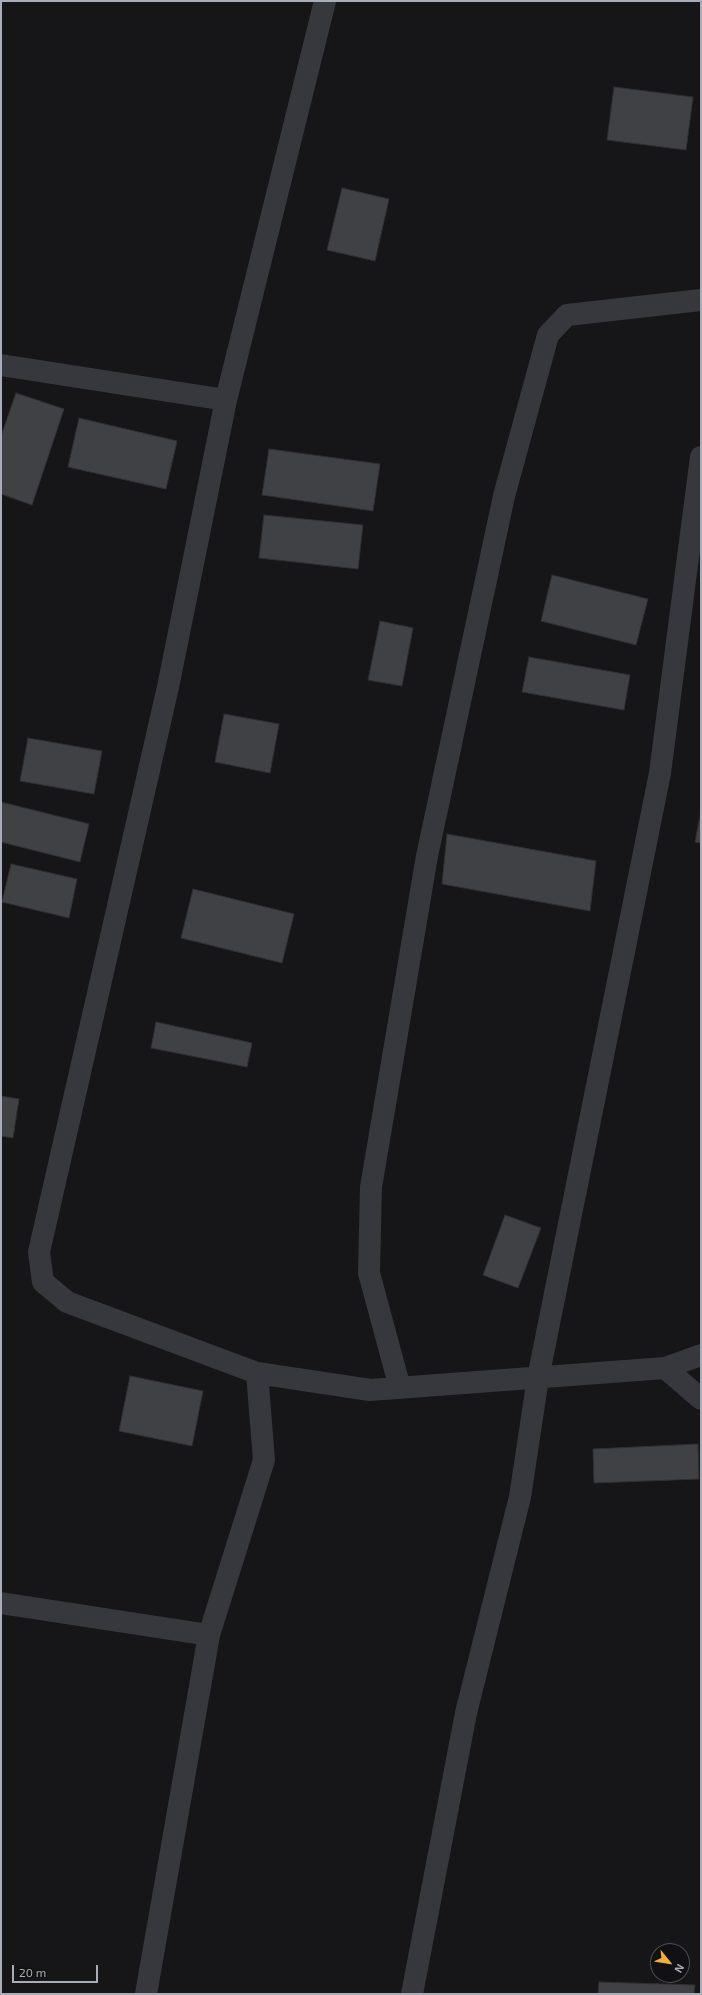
<!DOCTYPE html>
<style>
body{margin:0}
#map{position:relative;width:702px;height:1995px;overflow:hidden;background:#161618;font-family:"Exo 2",sans-serif}
canvas{display:block}
.frame{position:absolute;inset:0;border:2px solid #a8adb8;pointer-events:none}
.north{position:absolute;left:650px;top:1943px;width:40px;height:40px;box-sizing:border-box;background:#111113;border:1px solid #4d4f55;border-radius:50%;rotate:120deg;font-size:11px;font-weight:700;line-height:16px;text-align:center;color:#a8adb8}
.north::after{content:'';display:block;margin:auto;width:14px;height:18px;background:#f2b134;clip-path:polygon(50% 0,100% 100%,50% 72%,0 100%)}
.scale{position:absolute;left:12px;top:1965px;width:86px;height:18px;box-sizing:border-box;border:2px solid #a8adb8;border-top:0;padding-left:5px;font-size:12px;line-height:14px;white-space:nowrap;color:#a8adb8;-webkit-text-stroke:3px #111113;paint-order:stroke}
</style>
<div id="map">
<canvas width="702" height="1995"></canvas>
<div class="frame"></div>
<div class="north">N</div>
<div class="scale">20 m</div>
</div>
<script>
const ctx = document.querySelector('canvas').getContext('2d');
ctx.lineJoin = 'round';
function fill(path, color) {
  ctx.fillStyle = color;
  ctx.fill(path, 'evenodd');
}
function shape(rows) {
  const path = new Path2D();
  for (const r of rows) {
    path.moveTo(r[0], r[1]);
    for (let i = 2; i < r.length; i += 2) path.lineTo(r[i], r[i + 1]);
  }
  return path;
}
function strokePath(path, color, width, dash) {
  ctx.strokeStyle = color;
  ctx.lineWidth = width;
  ctx.lineCap = dash ? 'butt' : 'round';
  ctx.setLineDash(dash || []);
  ctx.stroke(path);
}
const building = shape([
 [614,87,693,97,686,150,607,140,614,87],
 [342,188,389,199,375,261,327,250,342,188],
 [16,393,64,409,32,505,1,494,1,436,16,393],
 [79,418,177,441,166,489,68,467,79,418],
 [269,449,380,464,373,511,262,495,269,449],
 [264,515,363,525,358,569,259,558,264,515],
 [552,575,648,599,636,645,541,621,552,575],
 [380,621,413,628,402,686,368,680,380,621],
 [529,657,630,675,624,710,522,692,529,657],
 [224,714,279,724,270,773,215,762,224,714],
 [28,738,102,751,94,794,20,781,28,738],
 [1,802,89,824,80,862,1,842,1,802],
 [701,811,701,843,695,842,701,811],
 [447,834,596,861,590,911,442,884,447,834],
 [11,864,77,879,69,918,2,902,11,864],
 [193,889,294,914,282,963,181,938,193,889],
 [156,1022,252,1043,247,1067,151,1048,156,1022],
 [1,1096,19,1099,13,1138,1,1136,1,1096],
 [505,1215,541,1228,518,1288,483,1275,505,1215],
 [130,1376,203,1391,192,1446,119,1431,130,1376],
 [698,1444,699,1479,594,1483,593,1449,698,1444],
 [599,1982,695,1985,694,1994,598,1994,599,1982]
]);
fill(building, '#404145');
strokePath(building, '#303034', 1);
strokePath(shape([
 [325,1,226,400,168,687,39,1252,43,1282,67,1302,257,1373,370,1390,665,1368,701,1355],
 [1,365,226,400],
 [665,1368,701,1399],
 [400,1388,369,1273,371,1187,427,856,504,496,548,335,567,315,701,300],
 [1,1603,209,1635],
 [146,1994,209,1635,264,1460,257,1373],
 [412,1994,466,1713,520,1497,538,1378,660,773,701,457]
]), '#37383d', 22);
</script>
